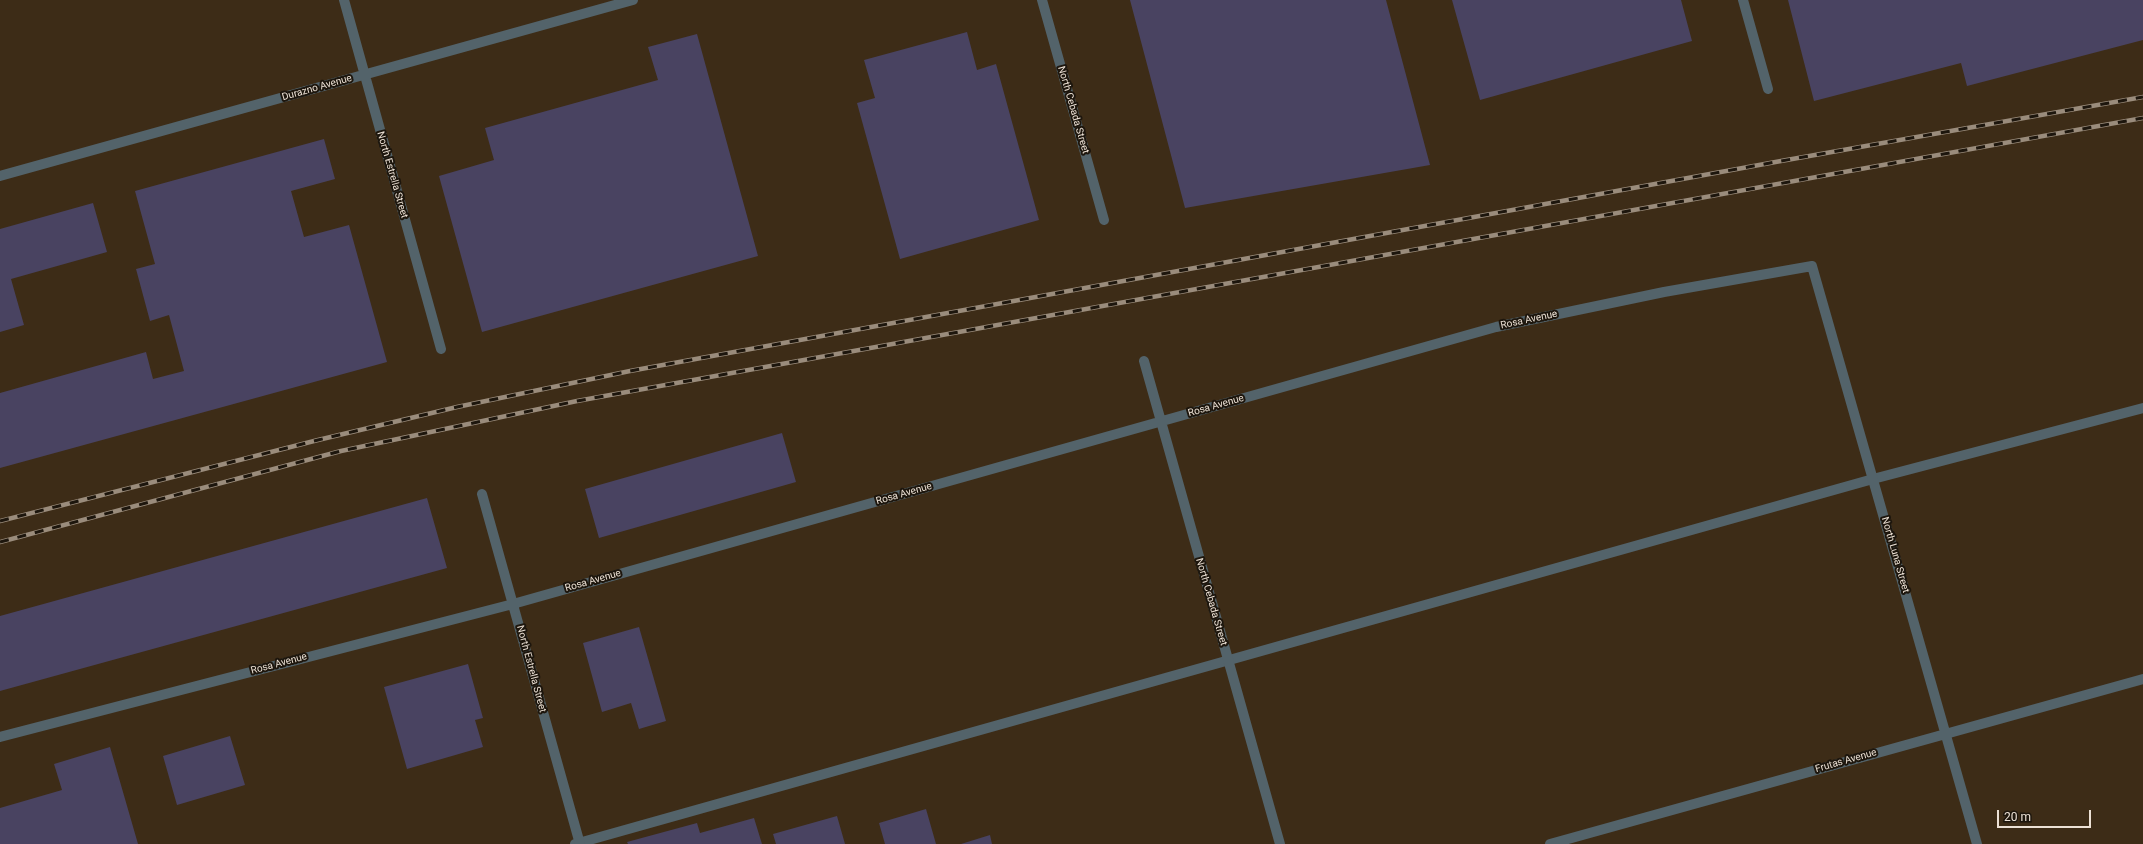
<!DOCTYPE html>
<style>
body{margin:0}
#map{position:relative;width:2143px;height:844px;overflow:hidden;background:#3d2c17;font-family:Roboto,sans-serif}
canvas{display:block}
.scale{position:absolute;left:1997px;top:810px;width:94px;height:18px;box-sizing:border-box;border:2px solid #ece1d5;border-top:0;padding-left:5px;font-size:12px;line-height:14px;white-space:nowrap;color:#ece1d5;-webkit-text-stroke:3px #1d160d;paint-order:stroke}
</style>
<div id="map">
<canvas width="2143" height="844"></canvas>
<div class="scale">20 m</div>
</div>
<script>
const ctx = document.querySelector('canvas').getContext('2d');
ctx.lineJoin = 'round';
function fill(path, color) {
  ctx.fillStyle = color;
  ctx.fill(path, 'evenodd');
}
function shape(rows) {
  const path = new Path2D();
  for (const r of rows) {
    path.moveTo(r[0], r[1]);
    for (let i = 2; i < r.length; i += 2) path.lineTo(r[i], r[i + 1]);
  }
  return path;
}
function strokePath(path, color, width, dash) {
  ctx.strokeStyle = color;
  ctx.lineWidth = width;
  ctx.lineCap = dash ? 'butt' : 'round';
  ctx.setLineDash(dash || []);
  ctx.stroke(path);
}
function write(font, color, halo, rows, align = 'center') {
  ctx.font = font + ' Roboto,sans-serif';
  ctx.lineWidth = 4;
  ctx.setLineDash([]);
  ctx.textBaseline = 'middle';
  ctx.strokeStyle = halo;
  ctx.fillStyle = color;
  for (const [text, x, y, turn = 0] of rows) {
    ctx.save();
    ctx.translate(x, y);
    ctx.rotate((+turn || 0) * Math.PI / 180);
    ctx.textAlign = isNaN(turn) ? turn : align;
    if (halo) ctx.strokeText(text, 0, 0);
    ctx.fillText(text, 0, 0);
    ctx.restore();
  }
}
fill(shape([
 [1130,0,1386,0,1430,165,1185,208],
 [1452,0,1681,0,1692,41,1480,100],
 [1788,0,2143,0,2143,40,1967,86,1961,63,1814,101],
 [967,32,977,70,996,64,1039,220,900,259,857,103,875,98,864,60],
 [697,34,758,256,482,332,439,176,494,160,485,128,658,80,648,47],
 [324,139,335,179,291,191,304,237,349,225,387,362,0,468,0,393,146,352,153,379,184,371,169,315,150,321,136,269,155,264,135,191],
 [93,203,107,252,11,279,24,325,0,332,0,229],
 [782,433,796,482,599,538,585,489],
 [427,498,447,568,0,691,0,616],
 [639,627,666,721,639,729,631,703,602,712,583,643],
 [468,664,483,718,475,720,483,747,407,769,384,687],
 [230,736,245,785,177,805,163,756],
 [110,747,138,844,0,844,0,808,62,790,54,764],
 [926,809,936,844,885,844,879,823],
 [837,816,845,844,776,844,773,834],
 [754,818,762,844,628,844,627,842,697,823,700,833],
 [990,835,992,844,961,844]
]), '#494361');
strokePath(shape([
 [575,844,1873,479,2143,408]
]), '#53636a', 10);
strokePath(shape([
 [344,0,441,349],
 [1042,0,1104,220],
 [1743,0,1768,89],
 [0,176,633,0],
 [1144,361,1280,844],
 [482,494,580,844],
 [0,737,513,604,1496,327,1664,292,1812,266,1977,844],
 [1550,844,2143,679]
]), '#53636a', 10);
const rail = shape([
 [0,521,318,440,457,407,630,371,1781,161,2143,97],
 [0,542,341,451,577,401,2143,118]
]);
strokePath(rail, '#9a8c7c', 4.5);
strokePath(rail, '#1d160d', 3, [9]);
write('10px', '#ece1d5', '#1d160d', [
 ["Durazno Avenue",317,88,-16],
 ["North Cebada Street",1073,110,74],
 ["North Estrella Street",392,175,74],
 ["Rosa Avenue",1529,320,-12],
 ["Rosa Avenue",1216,406,-16],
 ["Rosa Avenue",904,494,-16],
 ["North Luna Street",1895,555,74],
 ["Rosa Avenue",593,581,-16],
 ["North Cebada Street",1211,602,74],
 ["Rosa Avenue",279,664,-15],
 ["North Estrella Street",531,669,75],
 ["Frutas Avenue",1846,761,-16]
]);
</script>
